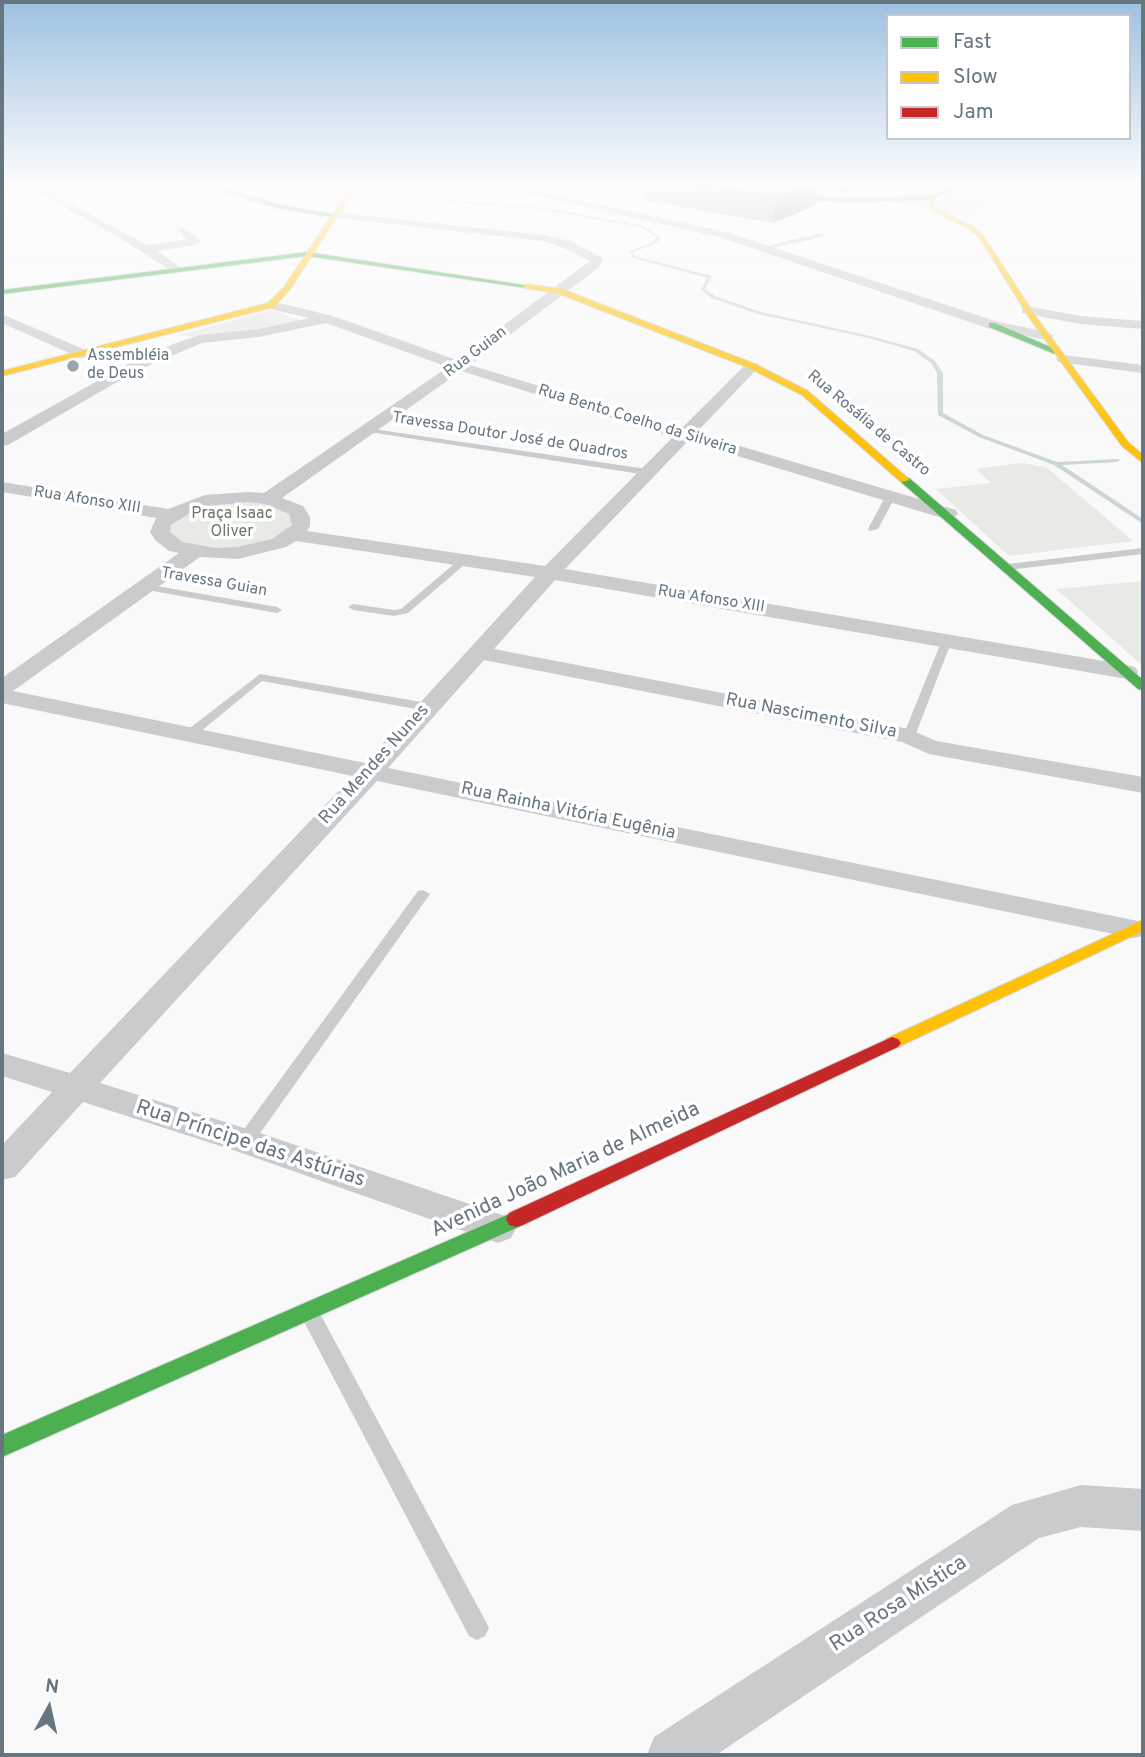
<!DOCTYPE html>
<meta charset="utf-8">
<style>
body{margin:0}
#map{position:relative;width:1145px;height:1757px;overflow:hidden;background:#f9f9f9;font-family:Overpass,sans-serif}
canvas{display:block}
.frame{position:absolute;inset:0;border:4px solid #667681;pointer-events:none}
.legend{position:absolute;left:886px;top:14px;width:245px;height:126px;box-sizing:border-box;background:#fff;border:2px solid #c2c8cd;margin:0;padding:9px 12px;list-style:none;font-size:21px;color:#667681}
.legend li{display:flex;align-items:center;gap:14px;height:35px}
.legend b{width:35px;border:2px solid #c2c8cd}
.north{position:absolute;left:14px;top:1673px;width:70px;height:70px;-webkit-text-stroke:5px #fff;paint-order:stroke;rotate:8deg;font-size:19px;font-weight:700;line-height:28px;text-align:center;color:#667681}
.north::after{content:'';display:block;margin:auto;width:24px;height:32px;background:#667681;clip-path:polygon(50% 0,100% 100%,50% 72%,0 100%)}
</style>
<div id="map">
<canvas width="1145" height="1757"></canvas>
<div class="frame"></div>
<ul class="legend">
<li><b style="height:9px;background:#4caf50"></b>Fast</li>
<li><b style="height:9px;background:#ffc107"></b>Slow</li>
<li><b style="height:9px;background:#c62828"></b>Jam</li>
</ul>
<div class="north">N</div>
</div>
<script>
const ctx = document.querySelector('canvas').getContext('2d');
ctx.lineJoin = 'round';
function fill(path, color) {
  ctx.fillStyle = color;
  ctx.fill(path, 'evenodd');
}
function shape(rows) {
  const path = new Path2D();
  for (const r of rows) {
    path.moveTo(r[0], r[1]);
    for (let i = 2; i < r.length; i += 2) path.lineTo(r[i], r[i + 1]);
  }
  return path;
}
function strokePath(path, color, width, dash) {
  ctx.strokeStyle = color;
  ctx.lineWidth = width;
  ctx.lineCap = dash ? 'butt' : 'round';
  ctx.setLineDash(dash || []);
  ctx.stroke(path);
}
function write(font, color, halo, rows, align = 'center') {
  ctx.font = font + ' Overpass,sans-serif';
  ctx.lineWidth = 7;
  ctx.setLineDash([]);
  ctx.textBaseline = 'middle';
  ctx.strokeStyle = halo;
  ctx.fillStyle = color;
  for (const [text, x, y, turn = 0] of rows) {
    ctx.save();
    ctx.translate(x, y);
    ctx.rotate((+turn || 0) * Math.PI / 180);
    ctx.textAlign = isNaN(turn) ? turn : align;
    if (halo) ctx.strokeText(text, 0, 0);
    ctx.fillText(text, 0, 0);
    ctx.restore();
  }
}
fill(shape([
 [981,185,991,186,993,195,990,205,965,219,952,213,885,201,937,199],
 [271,310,306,322,237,333,191,337,179,335],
 [1020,463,1046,467,1133,541,1009,556,936,489,991,483,976,469],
 [258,500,289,509,295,525,288,533,257,546,216,550,181,544,171,537,168,529,171,521,196,506],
 [1143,581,1143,666,1056,589]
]), '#e8eae6');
fill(shape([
 [298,183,310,183,339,186,337,187,298,183],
 [370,185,417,185,455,201,533,206,642,225,661,237,655,244,633,252,635,256,712,276,705,289,715,296,761,312,870,336,918,349,935,361,943,373,943,413,983,435,1057,462,1119,459,1120,460,1117,462,1062,465,1143,519,1143,524,1054,465,979,437,938,415,937,373,931,363,914,351,869,338,758,314,711,298,701,289,707,278,633,258,629,251,653,242,657,237,640,227,533,208,454,203,416,187,369,187,370,185]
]), '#ccd5d7');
const fast = shape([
 [197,183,205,183,281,205,336,215,333,217,280,209,197,183],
 [698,183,793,195,848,198,929,196,965,183,973,183,930,200,848,202,793,199,698,183],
 [307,252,530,286,526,288,307,256,2,294,2,290,307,252],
 [989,323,995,323,1062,352,1055,354,989,327,989,323],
 [901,478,909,478,1143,680,1143,690,1138,689,901,482,901,478],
 [516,1211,523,1213,526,1219,523,1225,2,1457,2,1435,516,1211]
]);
const slow = shape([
 [353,183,359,183,291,288,274,307,2,376,2,371,268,303,284,287,353,183],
 [928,197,933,198,935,208,972,226,983,235,1037,318,1128,442,1143,455,1143,463,1122,446,1030,319,979,237,968,228,930,210,928,197],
 [526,284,562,289,755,364,808,391,910,480,901,482,802,395,749,368,557,293,523,288,526,284],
 [1143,920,1143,931,898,1047,886,1047,883,1043,886,1039,1143,920]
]);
const jam = shape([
 [892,1037,898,1039,901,1043,898,1047,523,1225,516,1227,509,1225,506,1219,509,1213,892,1037]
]);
strokePath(fast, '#d5d6d7', 2);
strokePath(slow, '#d5d6d7', 2);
strokePath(jam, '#d5d6d7', 2);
fill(shape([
 [921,183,929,183,895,193,892,191,921,183],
 [822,233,824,236,763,250,760,248,822,233],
 [366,428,647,469,651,472,647,475,369,432,366,432,366,428],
 [889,496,894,499,878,529,870,531,868,529,884,499,889,496],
 [1143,548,1143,554,1008,570,1003,567,1008,564,1143,548],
 [461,558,470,560,408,613,394,616,353,610,348,607,353,604,394,610,401,609,461,558],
 [145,584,277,607,282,610,277,613,141,589,140,587,145,584],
 [947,637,952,640,915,736,913,739,905,739,903,736,942,640,947,637],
 [260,674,427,703,433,707,427,711,262,681,194,737,186,737,184,734,186,731,260,674],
 [423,890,430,894,251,1146,245,1147,239,1146,236,1141,239,1136,418,891,423,890],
 [310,1306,317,1308,485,1620,489,1628,485,1636,477,1640,469,1636,300,1314,303,1308,310,1306]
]), '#cacbcc');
fill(shape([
 [20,183,32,183,147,245,186,239,177,230,183,227,201,241,195,245,157,251,182,268,176,272,172,271,117,236,20,183],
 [481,183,499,183,726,232,995,321,1047,332,1054,336,1047,340,987,328,719,237,481,183],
 [333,212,544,235,570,241,601,257,603,260,598,268,470,365,681,429,747,363,757,363,759,366,757,369,696,433,956,510,958,514,949,520,942,518,688,441,565,569,1127,665,1135,667,1138,672,1135,677,1127,679,555,580,494,649,909,729,936,741,1143,777,1143,793,929,754,902,742,484,660,388,768,1133,920,1143,922,1143,936,1133,938,377,781,100,1083,257,1132,511,1218,516,1228,511,1238,498,1243,233,1150,83,1102,15,1177,2,1180,2,1145,52,1092,2,1076,2,1053,70,1073,353,776,2,703,2,678,179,553,169,551,155,540,150,532,156,518,2,492,2,482,168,509,205,495,248,492,264,493,448,367,326,323,259,337,202,343,138,370,8,445,2,446,2,434,128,364,176,343,200,335,259,329,309,318,266,308,266,302,271,301,333,316,457,360,590,261,562,247,543,241,329,217,327,215,333,212],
 [461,371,673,437,545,566,307,531,310,526,310,517,303,506,282,498,461,371],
 [248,502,265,504,289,514,292,525,272,539,238,547,215,548,182,542,170,532,171,525,193,511,207,506,248,502],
 [296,541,535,577,365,763,13,691,200,557,238,559,286,547,296,541],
 [1027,306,1080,316,1143,321,1143,329,1080,324,1022,313,1022,307,1027,306],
 [2,314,88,351,90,354,83,358,78,357,2,323,2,314],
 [1063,355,1143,365,1143,373,1058,362,1056,359,1063,355],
 [1081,1485,1143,1489,1143,1531,1081,1527,1039,1538,716,1755,647,1755,654,1737,1012,1505,1081,1485]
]), '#cacbcc');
fill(fast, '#4caf50');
fill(slow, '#ffc107');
fill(jam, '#c62828');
fill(shape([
 [644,183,900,183,872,190,855,188,843,193,817,191,816,205,773,223,643,200]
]), '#b2b4b5');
fill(shape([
 [810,183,818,183,816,205,773,223,775,197],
 [844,183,855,183,855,188,843,193],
 [873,183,900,183,872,190]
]), '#919293');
const building = shape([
 [689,183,810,183,775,197,689,183]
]);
fill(building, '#cfd1d2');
strokePath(building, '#919293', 2);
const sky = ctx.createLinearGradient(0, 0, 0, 429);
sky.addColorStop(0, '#9dc1e1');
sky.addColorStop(0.43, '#fcfcfc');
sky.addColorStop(1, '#fcfcfc00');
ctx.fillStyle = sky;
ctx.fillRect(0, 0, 1145, 429);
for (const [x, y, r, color] of [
 [73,366,7,"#99a4ab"]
]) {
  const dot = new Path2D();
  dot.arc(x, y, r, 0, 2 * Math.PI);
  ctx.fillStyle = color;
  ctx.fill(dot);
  strokePath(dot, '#fff', 2.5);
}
write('16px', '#667681', '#fff', [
 ["Rua Guian",476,353,-37],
 ["Rua Bento Coelho da Silveira",637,421,17],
 ["Rua Rosália de Castro",868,424,40],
 ["Travessa Doutor José de Quadros",510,437,9],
 ["Rua Afonso XIII",87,501,9],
 ["Travessa Guian",214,583,10],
 ["Rua Afonso XIII",711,600,9]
]);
write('16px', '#667681', '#fff', [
 ["Assembléia",87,357],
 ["de Deus",87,375]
], 'left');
write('16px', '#697965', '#fff', [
 ["Praça Isaac",232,515],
 ["Oliver",232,533]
]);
write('18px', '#667681', '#fff', [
 ["Rua Nascimento Silva",811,717,11],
 ["Rua Mendes Nunes",375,765,-48],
 ["Rua Rainha Vitória Eugênia",568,812,12]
]);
write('21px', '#667681', '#fff', [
 ["Rua Príncipe das Astúrias",250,1145,18],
 ["Avenida João Maria de Almeida",566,1171,-25],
 ["Rua Rosa Mistica",899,1605,-33]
]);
</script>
